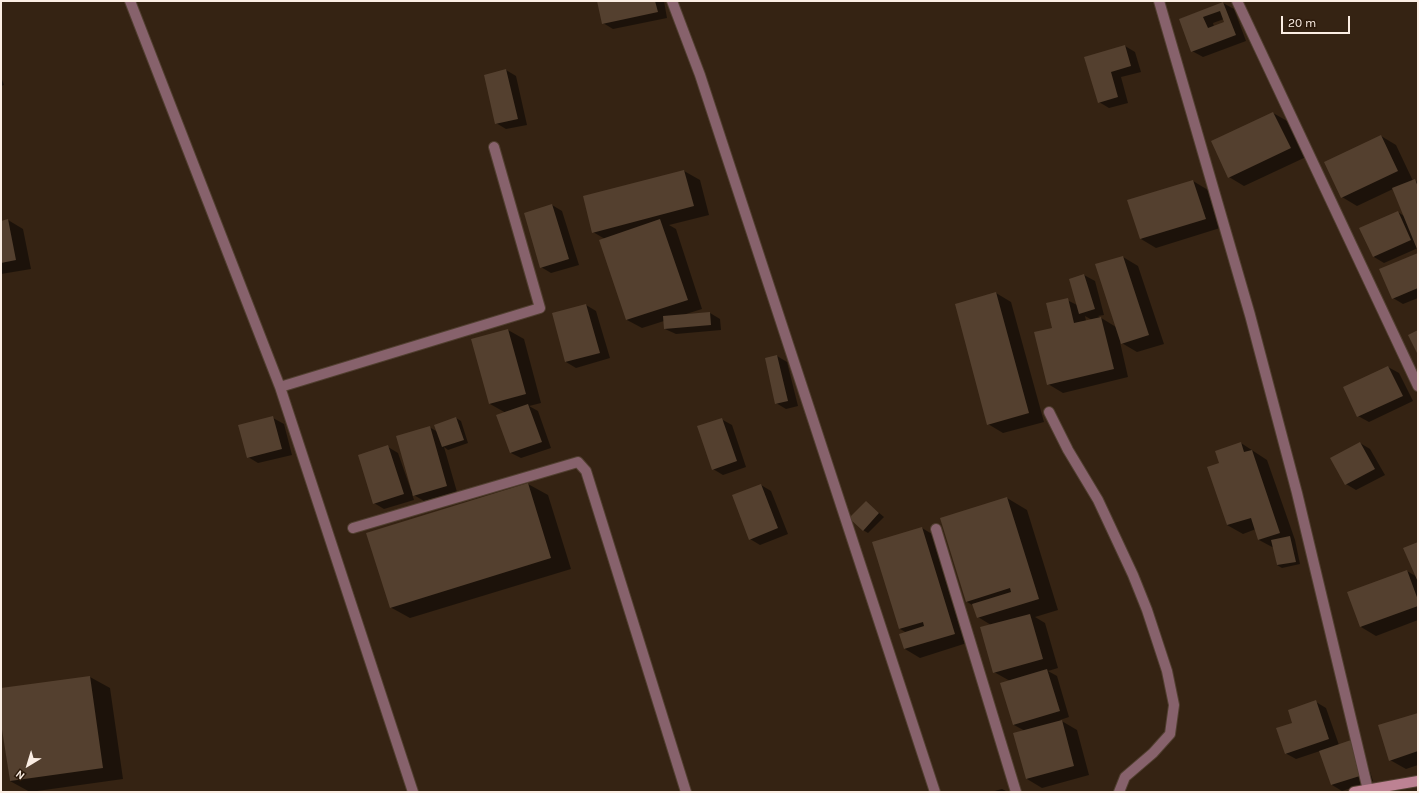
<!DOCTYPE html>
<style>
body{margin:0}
#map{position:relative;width:1419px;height:793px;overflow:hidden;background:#352313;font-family:Karla,sans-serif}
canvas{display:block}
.frame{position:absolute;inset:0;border:2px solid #fbeee4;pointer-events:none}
.north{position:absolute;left:8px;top:745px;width:40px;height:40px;-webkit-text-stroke:3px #2b190a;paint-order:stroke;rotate:218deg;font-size:11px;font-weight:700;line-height:16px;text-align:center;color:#fbeee4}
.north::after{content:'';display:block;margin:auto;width:14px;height:18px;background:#fbeee4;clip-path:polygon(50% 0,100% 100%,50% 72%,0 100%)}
.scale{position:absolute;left:1281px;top:16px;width:69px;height:18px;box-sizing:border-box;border:2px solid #fbeee4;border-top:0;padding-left:5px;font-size:12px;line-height:14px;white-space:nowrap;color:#fbeee4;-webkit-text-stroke:3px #2b190a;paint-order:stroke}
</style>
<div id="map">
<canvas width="1419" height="793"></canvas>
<div class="frame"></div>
<div class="north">N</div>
<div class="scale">20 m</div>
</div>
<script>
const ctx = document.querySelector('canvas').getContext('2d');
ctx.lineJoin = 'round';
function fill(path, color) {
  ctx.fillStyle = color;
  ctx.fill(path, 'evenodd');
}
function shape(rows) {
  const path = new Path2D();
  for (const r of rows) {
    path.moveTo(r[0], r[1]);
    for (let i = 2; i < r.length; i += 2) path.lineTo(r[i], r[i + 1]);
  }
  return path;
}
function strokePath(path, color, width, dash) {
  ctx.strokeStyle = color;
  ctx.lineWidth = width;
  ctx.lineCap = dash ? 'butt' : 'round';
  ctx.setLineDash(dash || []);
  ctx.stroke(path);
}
fill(shape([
 [598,1,664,1,667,18,613,29,603,23],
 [1223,3,1234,9,1246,41,1203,57,1192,51,1180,19],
 [1224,19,1226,22,1214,27,1213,23],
 [1125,46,1135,52,1141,72,1121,77,1128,103,1109,108,1099,102,1086,57],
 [506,70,516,76,527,125,506,129,496,123],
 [1,77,4,85,1,86],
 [1273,113,1289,122,1306,157,1244,186,1229,177],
 [1381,136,1396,145,1413,181,1418,182,1418,248,1384,263,1374,257,1398,212,1404,216,1393,189,1357,206,1342,197],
 [684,171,700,180,709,215,669,225,676,229,702,309,686,314,710,313,720,319,721,330,676,334,665,329,664,321,642,328,627,320,605,239,593,232],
 [1193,181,1208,190,1220,228,1156,248,1141,239],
 [552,205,562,211,579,265,551,273,541,267],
 [8,220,23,229,31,269,1,274,1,222],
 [1418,254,1418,298,1403,304,1393,298],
 [1123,257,1138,266,1164,344,1137,352,1120,342,1128,377,1063,393,1048,384,1054,329,1067,300,1077,305,1084,275,1095,281,1104,315,1098,316,1116,327],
 [1085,316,1092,320,1086,321],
 [996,293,1011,302,1044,422,1003,433,988,424],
 [586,305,596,311,610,358,576,368,566,362,553,314],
 [508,330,524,339,541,403,529,406,538,411,551,448,521,458,511,453,506,413,490,404],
 [777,356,787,362,798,406,786,409,776,403],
 [1388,367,1399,373,1413,401,1369,422,1358,416],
 [273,418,284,424,292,455,258,463,248,457],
 [456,418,461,421,468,443,448,450,444,447,457,492,424,501,412,494,414,500,384,509,374,503,388,447,398,453,411,490,412,490,429,427,438,432],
 [721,419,732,425,746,467,723,475,713,469],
 [1241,443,1267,460,1295,540,1300,564,1282,568,1277,565,1274,548,1259,540,1256,529,1243,534,1227,525,1220,464],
 [1360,443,1370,449,1385,475,1356,490,1346,484,1332,458],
 [528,484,548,495,571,569,410,618,390,607],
 [761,485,771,491,788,534,760,545,750,539],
 [1007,498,1027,510,1058,610,1035,617,1045,623,1058,668,1048,671,1057,676,1069,717,1060,720,1077,730,1089,775,1042,788,1027,779,1025,731,1014,725,1001,684,1010,681,994,672,991,625,978,617,974,606,967,602],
 [866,502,884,517,868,533,863,530],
 [922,528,937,537,970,642,920,658,905,649,900,635,907,633,900,629],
 [1418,543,1418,620,1376,636,1361,627,1407,571,1417,577],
 [90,677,110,688,123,779,30,792,10,781,1,716,1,689],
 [1316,702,1326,708,1339,745,1362,747,1373,781,1342,791,1332,785,1320,751,1296,759,1285,753,1293,724],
 [1418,714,1418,765,1406,769,1390,760],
 [1002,789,1008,792,991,792]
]), '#0007');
fill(shape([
 [597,1,655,1,658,12,602,24],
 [1223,2,1236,35,1191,52,1179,19],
 [1220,11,1224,22,1208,28,1203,17],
 [1125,45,1131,66,1111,72,1118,97,1098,103,1084,57],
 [506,69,518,119,495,124,484,75],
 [1273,112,1291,148,1228,178,1211,141],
 [1381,135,1398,171,1341,198,1324,162],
 [684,170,694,206,592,233,583,196],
 [1415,179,1418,187,1417,249,1392,188],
 [1193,180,1206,219,1140,239,1127,200],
 [552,204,569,259,540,268,524,213],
 [1398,211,1411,240,1373,257,1359,228],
 [8,219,16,260,1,263,1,221],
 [660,219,688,300,626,320,599,240],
 [1418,253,1418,288,1392,299,1379,269],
 [1123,256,1149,335,1121,344,1095,264],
 [1084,274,1095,309,1079,314,1069,279],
 [996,292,1029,413,987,425,955,304],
 [1068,298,1074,323,1101,317,1114,369,1047,385,1034,332,1052,328,1046,303],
 [586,304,600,353,565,362,552,313],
 [710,312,711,325,664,329,663,316],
 [508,329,526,394,489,404,471,339],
 [1418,330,1418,355,1408,335],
 [777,355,788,401,775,404,765,358],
 [1388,366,1403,396,1357,417,1343,387],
 [528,404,542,442,510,453,496,415],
 [273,416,282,449,247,458,238,425],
 [456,417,464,440,442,447,434,425],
 [722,418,737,461,712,470,697,426],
 [430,426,447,486,413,496,396,436],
 [1241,442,1244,452,1252,450,1280,533,1258,540,1251,518,1227,525,1207,467,1219,463,1215,451],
 [1360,442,1375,469,1345,485,1330,458],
 [388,445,404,494,373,504,358,455],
 [528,483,551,558,390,608,366,533],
 [761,484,778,528,749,540,732,495],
 [1007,497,1039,599,977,618,972,604,1011,592,1010,588,966,602,940,518],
 [866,501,879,513,863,531,849,518],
 [922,527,955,634,904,649,899,634,924,626,923,622,899,629,872,542],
 [1290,536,1296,562,1277,565,1271,540],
 [1418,542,1418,582,1403,548],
 [1407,570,1418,600,1418,606,1360,627,1347,592],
 [1030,614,1043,659,993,673,980,627],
 [1047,669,1060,711,1013,725,1000,683],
 [90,676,103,768,10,781,1,723,1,688],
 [1316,700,1329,739,1285,754,1276,728,1292,723,1288,710],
 [1418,713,1418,751,1389,761,1378,725],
 [1062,720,1074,766,1026,779,1013,733],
 [1351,740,1363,775,1331,785,1319,751]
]), '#54402f');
const service = shape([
 [1049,412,1068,450,1098,500,1133,575,1147,610,1167,671,1174,705,1170,734,1153,753,1125,777,1119,792]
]);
const minor = shape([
 [130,1,280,387,413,792],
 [672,1,700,75,935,792],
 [1159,1,1250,315,1297,493,1368,790],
 [1237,1,1418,386],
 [280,387,540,308,494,147],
 [353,528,578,462,586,471,686,792],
 [936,529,1016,792]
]);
const secondary = shape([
 [1354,792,1418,781]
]);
strokePath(service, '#513f30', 12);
strokePath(minor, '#513f30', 12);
strokePath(secondary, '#513f30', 12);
strokePath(service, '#87626c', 10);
strokePath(minor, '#87626c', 10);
strokePath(secondary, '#bd8293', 10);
</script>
